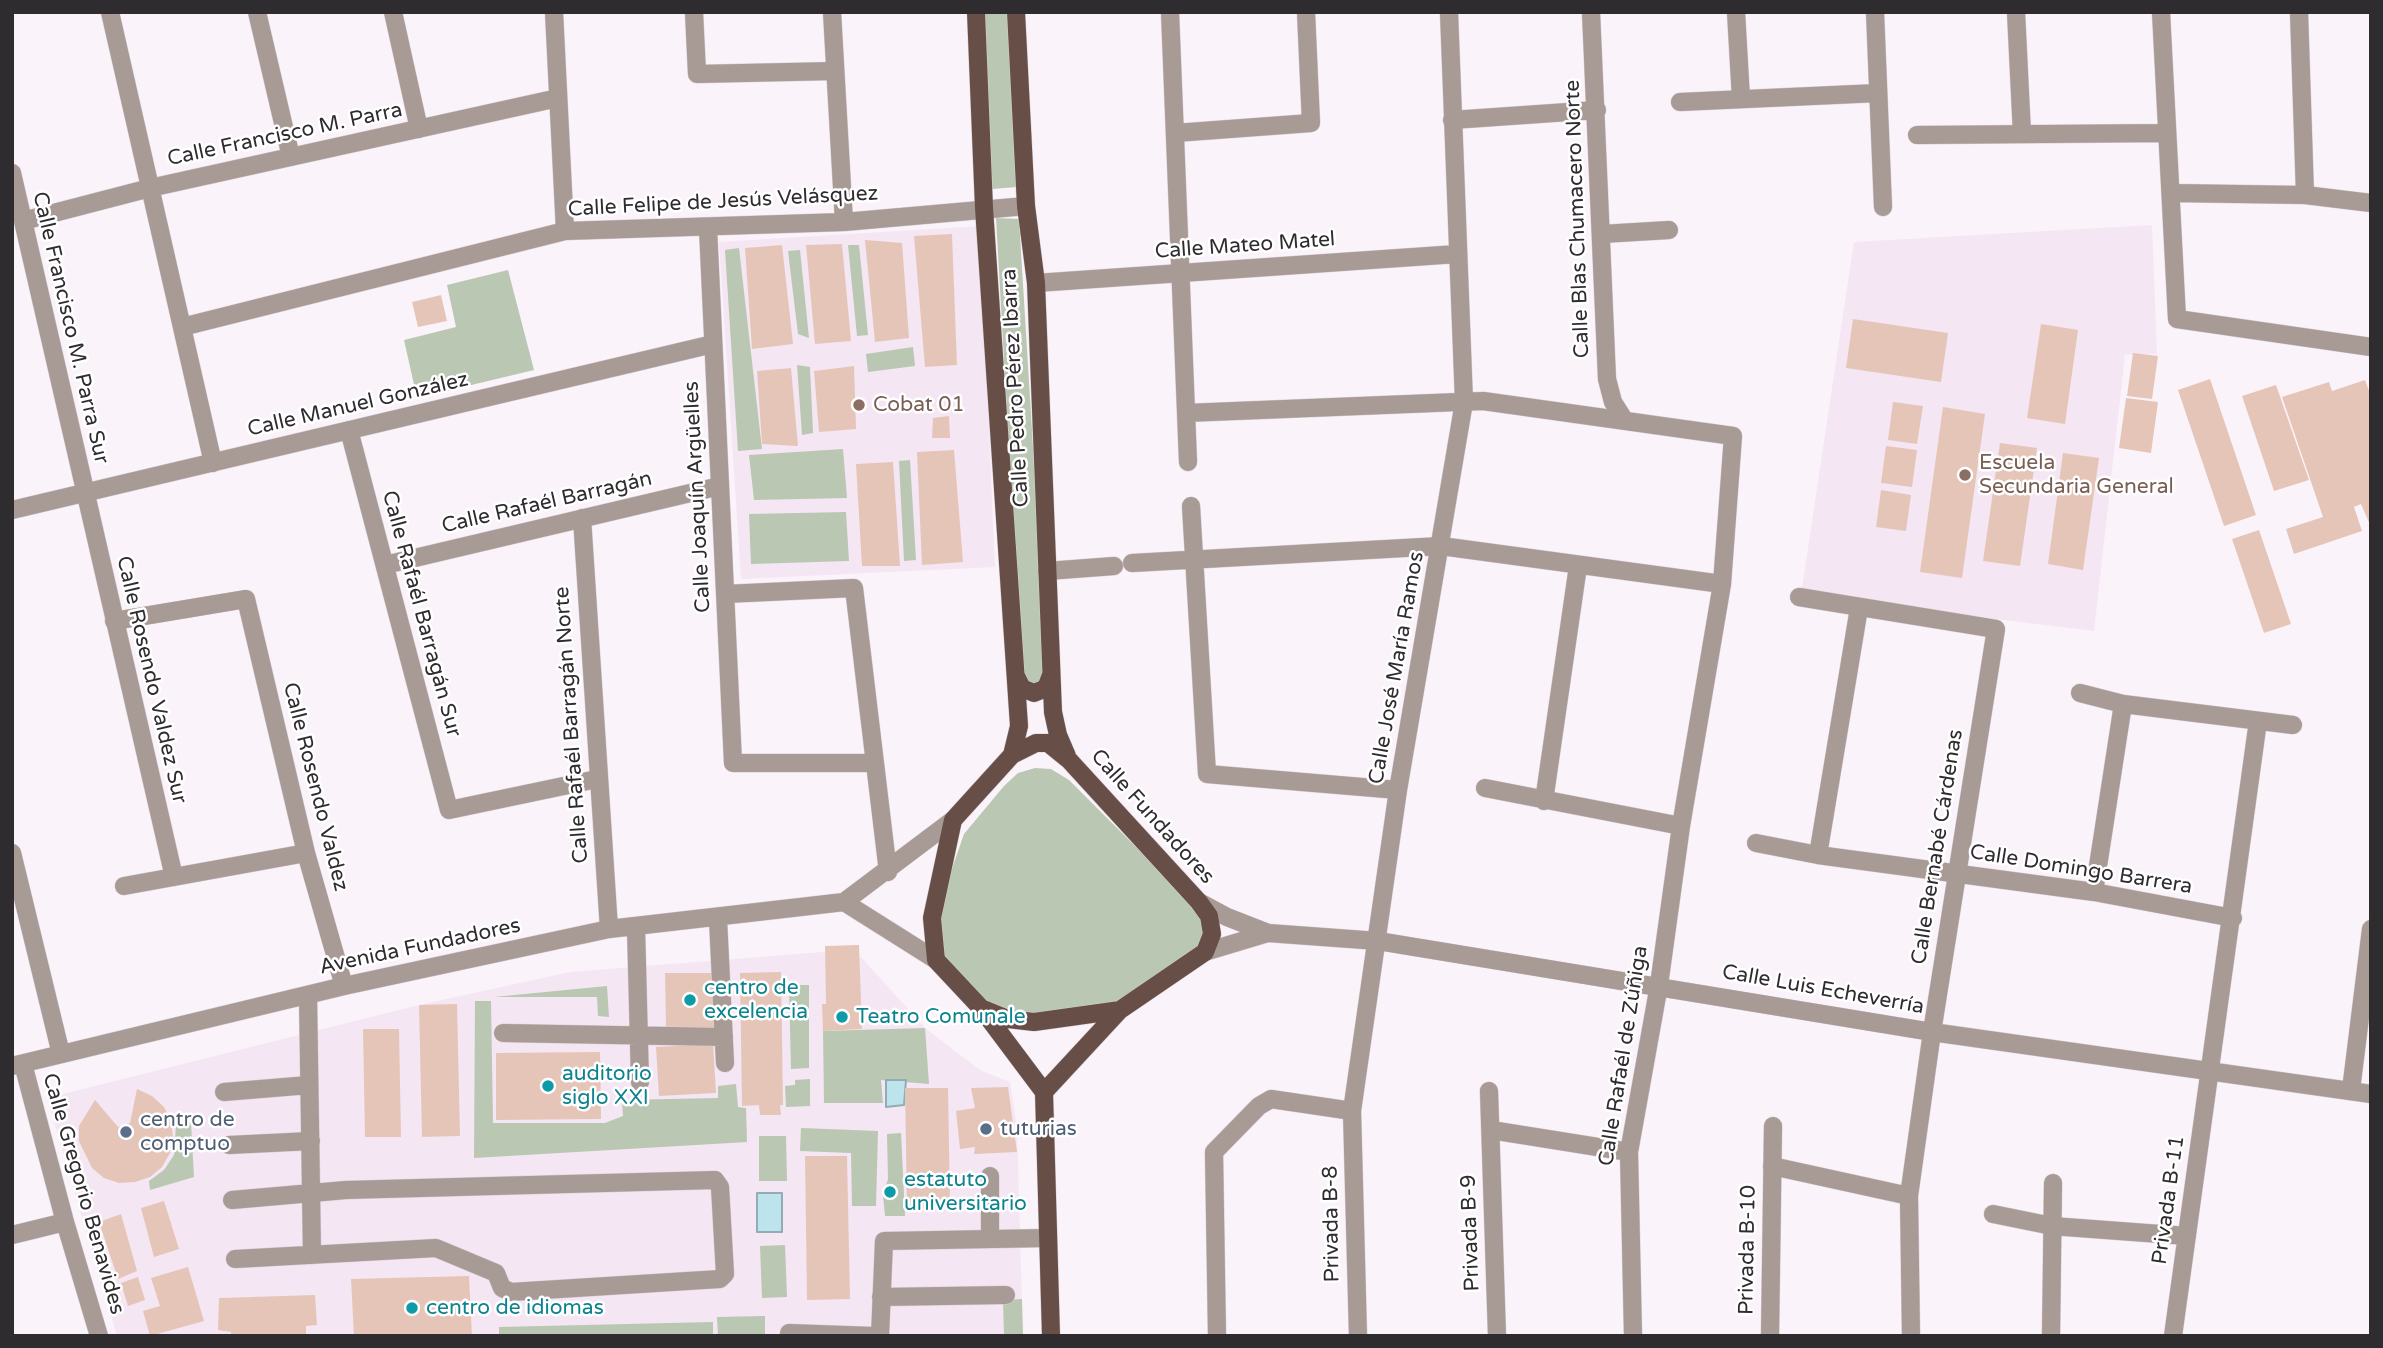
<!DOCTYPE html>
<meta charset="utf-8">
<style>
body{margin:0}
#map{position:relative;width:2383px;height:1348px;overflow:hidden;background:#fbf3fa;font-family:"Varela Round",sans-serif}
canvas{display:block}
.frame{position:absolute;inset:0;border:14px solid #2f2c2f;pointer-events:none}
</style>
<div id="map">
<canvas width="2383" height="1348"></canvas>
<div class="frame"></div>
</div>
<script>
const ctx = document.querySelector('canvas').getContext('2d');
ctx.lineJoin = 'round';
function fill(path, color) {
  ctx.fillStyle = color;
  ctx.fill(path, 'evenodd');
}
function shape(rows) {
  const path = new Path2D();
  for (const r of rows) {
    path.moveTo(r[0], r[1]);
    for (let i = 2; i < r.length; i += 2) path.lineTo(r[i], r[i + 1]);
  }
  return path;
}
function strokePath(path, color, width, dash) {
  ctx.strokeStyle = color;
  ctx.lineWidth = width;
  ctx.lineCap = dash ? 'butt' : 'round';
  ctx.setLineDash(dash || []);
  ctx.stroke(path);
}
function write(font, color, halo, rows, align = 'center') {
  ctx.font = font + ' "Varela Round",sans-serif';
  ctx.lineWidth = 5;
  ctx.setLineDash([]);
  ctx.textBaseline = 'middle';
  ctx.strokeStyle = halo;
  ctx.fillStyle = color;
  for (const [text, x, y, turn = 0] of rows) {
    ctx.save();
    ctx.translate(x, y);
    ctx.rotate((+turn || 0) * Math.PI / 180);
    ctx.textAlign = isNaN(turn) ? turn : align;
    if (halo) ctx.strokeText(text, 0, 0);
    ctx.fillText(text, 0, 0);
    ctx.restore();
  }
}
fill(shape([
 [2152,225,2157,354,2125,355,2094,631,1801,595,1854,242],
 [980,226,995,567,741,579,719,242],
 [823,952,862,958,925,1028,980,1070,1010,1082,1017,1129,1023,1336,117,1336,47,1098,419,1005,570,972]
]), '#f4e6f3');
fill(shape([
 [983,12,1007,12,1017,187,992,189],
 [996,218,1019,219,1047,675,1033,687,1022,676],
 [848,245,859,245,868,335,857,336],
 [739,248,762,449,738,451,725,250],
 [800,250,809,338,798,334,788,251],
 [508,270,534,370,417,398,404,340,456,327,447,285],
 [913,347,915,366,868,372,866,354],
 [797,365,810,367,813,433,802,435],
 [843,449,847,498,754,500,749,455],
 [910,460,916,560,904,561,899,461],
 [846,512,849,561,751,564,749,514],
 [1035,768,1051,769,1069,780,1204,915,1203,950,1119,1002,1027,1017,992,1005,947,965,938,940,938,909,964,834,1004,786,1018,773],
 [789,985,809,985,809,1068,791,1069],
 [607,986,609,1017,598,1016,597,997,494,997],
 [475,1001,491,1001,493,1123,605,1123,623,1116,622,1100,718,1098,718,1086,736,1084,738,1107,746,1108,747,1142,474,1158],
 [925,1028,929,1084,881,1080,883,1103,824,1103,823,1031],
 [810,1079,810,1106,786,1107,785,1086,795,1085,795,1080],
 [191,1122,194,1177,150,1190,149,1181,164,1170,174,1155,176,1125],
 [801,1128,878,1131,876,1206,852,1206,851,1153,800,1151],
 [901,1133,905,1216,885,1216,883,1195,888,1179,887,1134],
 [759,1136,786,1136,787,1181,759,1181],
 [785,1245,787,1297,762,1298,760,1246],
 [1022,1299,1023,1336,1004,1336,1003,1300],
 [765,1316,765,1336,718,1336,717,1317],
 [713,1322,713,1336,499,1336,499,1327]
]), '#bac7b2');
const water = shape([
 [886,1080,906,1080,904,1105,886,1107,886,1080],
 [757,1193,782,1193,782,1232,757,1232,757,1193]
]);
fill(water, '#bde3ed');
strokePath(water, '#92acb4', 2);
fill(shape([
 [952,234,957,365,925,367,914,236],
 [865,240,902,243,909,338,875,342],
 [842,244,851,341,815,344,806,245],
 [782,245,793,344,752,349,745,248],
 [441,295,447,321,418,327,412,302],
 [1853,319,1948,333,1941,382,1846,368],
 [2041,324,2078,330,2065,424,2027,418],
 [2133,353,2158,356,2152,399,2127,396],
 [854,366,856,429,819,432,814,371],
 [791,368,798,446,762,444,757,371],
 [2210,379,2256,515,2224,526,2178,390],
 [2365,380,2371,396,2371,527,2361,504,2354,507,2362,531,2294,554,2286,529,2323,517,2282,397,2329,382,2332,391],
 [2276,385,2309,480,2274,491,2242,396],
 [2126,398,2158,402,2151,453,2119,448],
 [1893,402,1923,406,1917,444,1888,440],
 [1943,407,1985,414,1962,578,1920,572],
 [949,416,950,438,932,438,933,418],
 [2000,443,2037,448,2020,566,1983,561],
 [1886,446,1917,450,1912,487,1881,483],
 [954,450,963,562,922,565,917,452],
 [2063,453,2099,458,2083,570,2048,564],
 [893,462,900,566,862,566,856,464],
 [1881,490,1911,495,1906,531,1876,527],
 [2259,530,2291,624,2264,633,2232,539],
 [859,945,862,1029,823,1031,822,1004,826,1004,825,946],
 [781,972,783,1105,780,1105,781,1115,760,1115,759,1105,742,1106,740,973],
 [665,973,713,973,715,1028,666,1027],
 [457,1004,460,1136,422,1137,419,1005],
 [363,1029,399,1029,401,1137,365,1137],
 [713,1044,716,1093,659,1096,656,1047],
 [600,1052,601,1119,496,1120,496,1053],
 [1008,1087,1017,1152,974,1154,975,1147,960,1149,956,1111,975,1108,971,1088],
 [905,1088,948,1088,950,1207,907,1209],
 [137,1089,152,1096,164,1107,171,1121,173,1137,170,1153,162,1167,150,1177,135,1182,119,1183,104,1178,92,1168,79,1141,79,1126,95,1100,118,1127,130,1123],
 [805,1156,847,1156,850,1299,807,1300],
 [164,1201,179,1249,154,1257,141,1208],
 [121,1214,137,1271,118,1279,99,1222],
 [188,1267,204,1321,150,1336,143,1311,160,1306,151,1278],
 [469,1276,472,1336,354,1336,351,1279],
 [138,1277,145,1300,128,1306,121,1283],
 [315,1295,317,1325,306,1326,306,1336,231,1336,231,1332,218,1330,219,1298]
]), '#e6c5b9');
const minor = shape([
 [110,12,213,463],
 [257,12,291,157],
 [393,12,419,129],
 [554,12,565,231],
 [694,12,697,74,835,71],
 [832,12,844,222],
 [1170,12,1188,462],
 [1591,12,1607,379,1613,402,1625,421],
 [1736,12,1741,99],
 [1875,12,1883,207],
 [2016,12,2022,134],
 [2161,12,2177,319,2371,347],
 [2299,12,2305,195],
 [1680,102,1878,93],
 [1452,120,1597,110],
 [1175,133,1311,123,1306,12],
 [1917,135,2167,133],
 [12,173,174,877],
 [2171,193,2305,195,2371,203],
 [23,221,150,188,558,98],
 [708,228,733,763,875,763],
 [1602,234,1669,230],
 [1036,283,1457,254],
 [182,327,565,231,844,222,1026,206],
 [1186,413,1483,401,1733,436,1722,584,1681,826,1659,985,1629,1152,1633,1336],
 [349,430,449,810,597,779],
 [1191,506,1207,774,1398,790],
 [12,510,713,344],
 [582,518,609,929],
 [1132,563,1441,546,1722,584],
 [385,565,720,486],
 [1047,571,1114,566],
 [725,594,854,588,888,872],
 [1799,597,1996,629,1932,1032,1909,1196,1911,1336],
 [114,621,246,599,306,853,344,986],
 [2080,693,2123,704,2293,725],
 [1485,788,1681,826],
 [1544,801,1578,566],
 [1756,843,1818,855,2094,892,2233,918],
 [12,853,61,1054],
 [1818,855,1859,608],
 [124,886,306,853],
 [2094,892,2123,704],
 [844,902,936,960],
 [1199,902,1227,917,1268,933,1378,941,1932,1032,2371,1094],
 [718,919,725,1063],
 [636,927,640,1082],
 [1205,952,1268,933],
 [308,995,312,1255],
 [503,1033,724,1037],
 [23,1064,65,1222,99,1336],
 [12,1066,344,986,609,929,844,902,953,820],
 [2351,1090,2371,929],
 [1489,1091,1497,1336],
 [224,1092,309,1085],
 [1491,1130,1629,1152],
 [229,1145,311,1141],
 [1772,1166,1909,1196],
 [990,1176,990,1239],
 [232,1200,346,1190,715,1180,720,1187,725,1274,720,1279,511,1292,502,1288,496,1273,436,1248,235,1259],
 [1993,1214,2052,1226,2187,1236],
 [12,1235,65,1222],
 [881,1297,1006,1295],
 [789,1333,874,1336],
 [880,1336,884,1241,1047,1238],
 [1217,1336,1214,1152,1259,1106,1271,1099,1352,1111],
 [1358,1336,1352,1111,1398,790,1464,402,1449,12],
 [1770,1336,1773,1126],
 [2051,1336,2053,1183],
 [2173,1336,2258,721]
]);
const major = shape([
 [976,12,984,208,1019,726,1012,755],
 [1016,12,1026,206,1036,283,1053,712,1058,735,1067,756],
 [1016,676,1022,688,1034,693,1046,688,1051,675],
 [981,1008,1008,1019,1034,1022,1120,1010,1205,952,1212,934,1209,916,1199,902,1069,760,1048,743,1036,743,1012,755,953,820,932,918,936,960,981,1008,1044,1092],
 [1044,1092,1051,1336],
 [1044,1092,1120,1010]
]);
strokePath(minor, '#d6cfd5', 19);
strokePath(major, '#d6cfd5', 19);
strokePath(minor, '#a89a95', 18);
strokePath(major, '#674f48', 18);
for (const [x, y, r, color] of [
 [859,405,7,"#8d6e63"],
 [1965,475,7,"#8d6e63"],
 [690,1000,7,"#0f9aa8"],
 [842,1017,7,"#0f9aa8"],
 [548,1086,7,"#0f9aa8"],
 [986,1129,7,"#5c6f8a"],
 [126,1132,7,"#5c6f8a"],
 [890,1192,7,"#0f9aa8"],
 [412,1308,7,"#0f9aa8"]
]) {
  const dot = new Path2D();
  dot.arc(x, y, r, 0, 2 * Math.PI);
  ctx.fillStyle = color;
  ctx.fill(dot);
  strokePath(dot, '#fff', 2.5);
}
write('21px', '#2f2c2f', '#fff', [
 ["Calle Francisco M. Parra",285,135,-12],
 ["Calle Felipe de Jesús Velásquez",723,202,-3],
 ["Calle Blas Chumacero Norte",1578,219,-92],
 ["Calle Mateo Matel",1245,246,-4],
 ["Calle Francisco M. Parra Sur",70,328,77],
 ["Calle Pedro Pérez Ibarra",1016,388,-93],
 ["Calle Manuel González",358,405,-13],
 ["Calle Joaquín Argüelles",698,497,-93],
 ["Calle Rafaél Barragán",547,503,-13],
 ["Calle Rafaél Barragán Sur",421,614,75],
 ["Calle José María Ramos",1397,668,-80],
 ["Calle Rosendo Valdez Sur",151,680,77],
 ["Calle Rafaél Barragán Norte",572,725,-94],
 ["Calle Rosendo Valdez",315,787,76],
 ["Calle Fundadores",1152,817,48],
 ["Calle Bernabé Cárdenas",1938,847,-81],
 ["Calle Domingo Barrera",2081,870,9],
 ["Avenida Fundadores",420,947,-12],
 ["Calle Luis Echeverría",1823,990,10],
 ["Calle Rafaél de Zúñiga",1624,1056,-81],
 ["Calle Gregorio Benavides",83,1194,74],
 ["Privada B-11",2169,1200,-82],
 ["Privada B-8",1332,1224,-91],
 ["Privada B-9",1471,1233,-92],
 ["Privada B-10",1748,1250,-89]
]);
write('21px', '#785e54', '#fff', [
 ["Cobat 01",873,405],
 ["Escuela",1979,463],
 ["Secundaria General",1979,487]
], 'left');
write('21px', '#0d838f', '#fff', [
 ["centro de",704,988],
 ["excelencia",704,1012],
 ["Teatro Comunale",856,1017],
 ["auditorio",562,1074],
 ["siglo XXI",562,1098],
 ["estatuto",904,1180],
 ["universitario",904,1204],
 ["centro de idiomas",426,1308]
], 'left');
write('21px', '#4e5e75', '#fff', [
 ["centro de",140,1120],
 ["comptuo",140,1144],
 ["tuturias",1000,1129]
], 'left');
</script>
